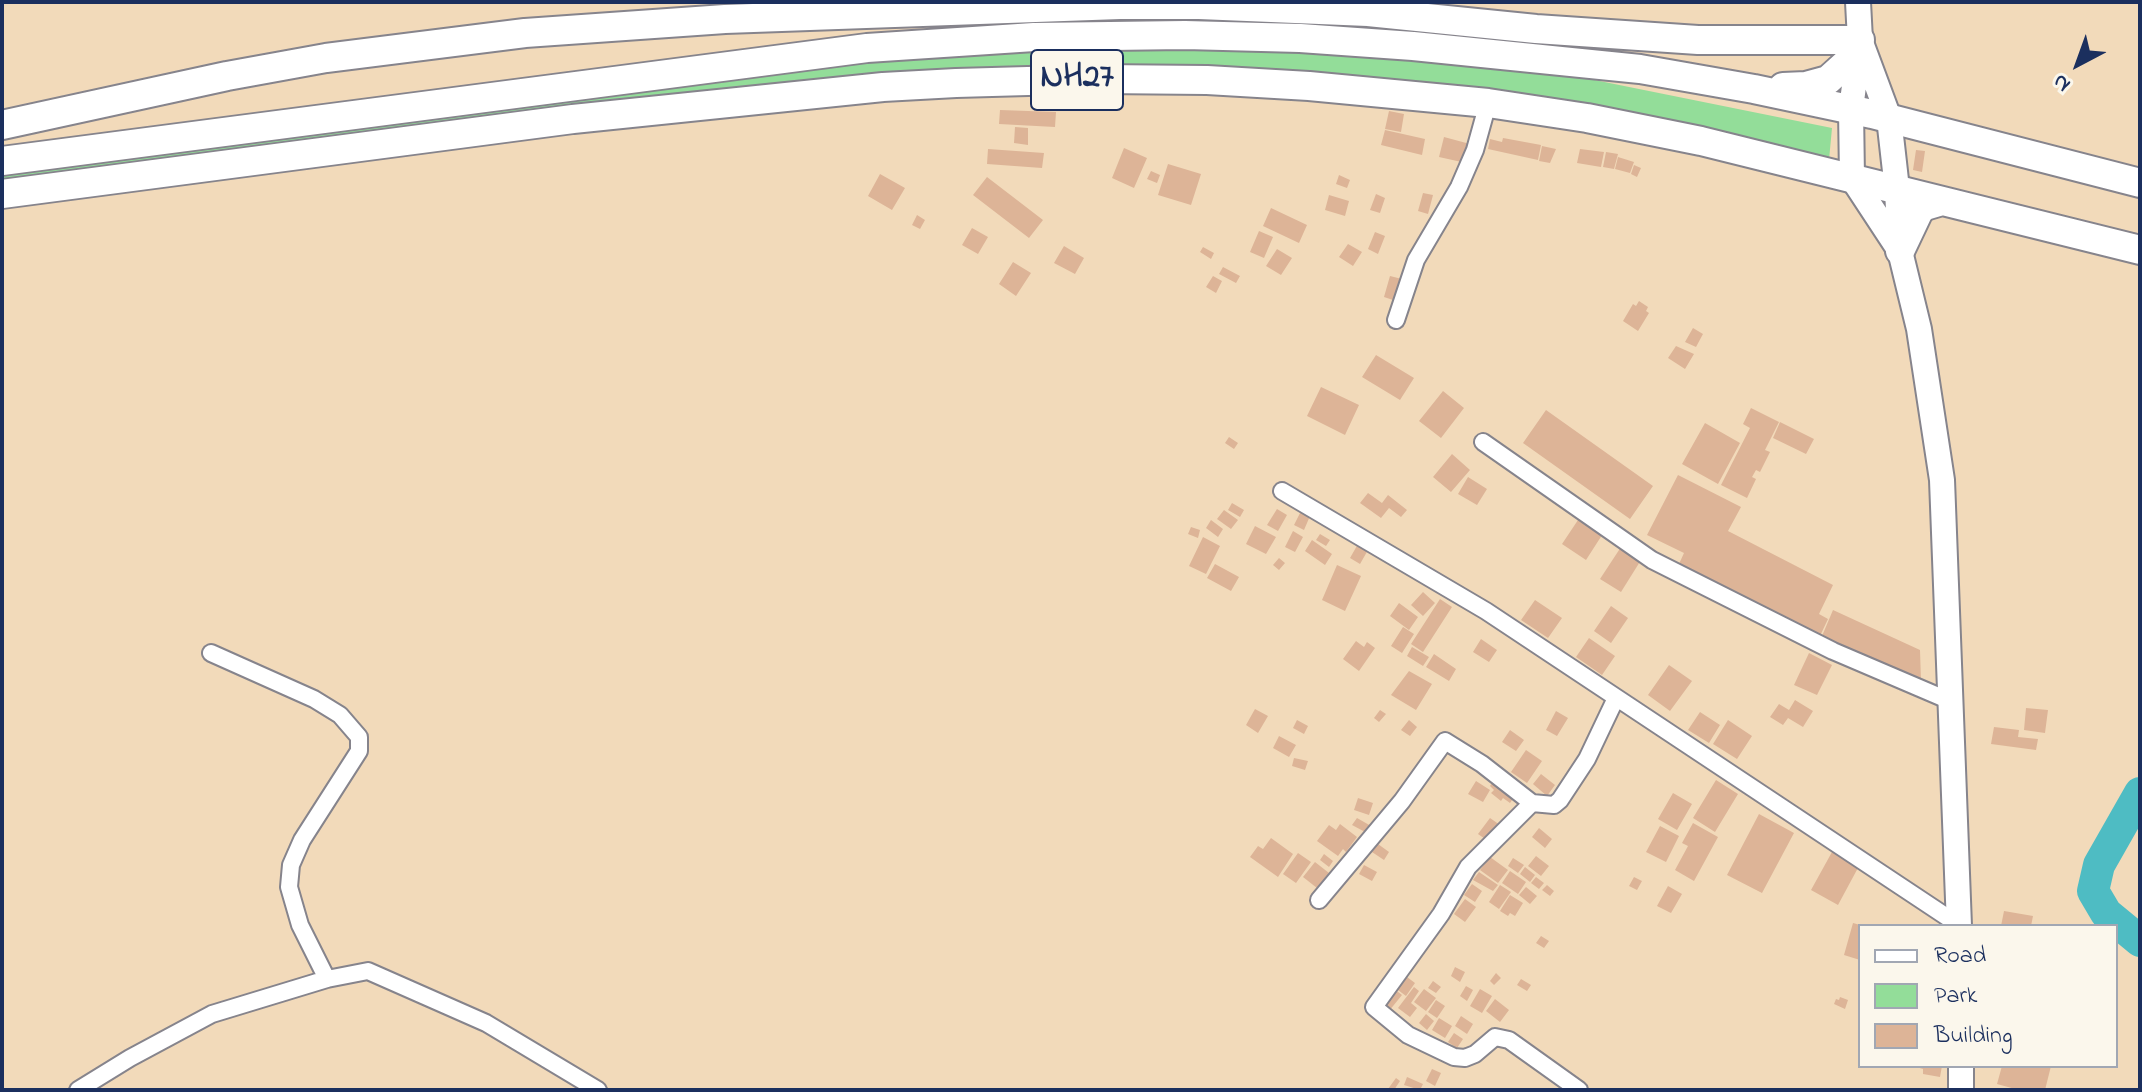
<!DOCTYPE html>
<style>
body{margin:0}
#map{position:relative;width:2142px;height:1092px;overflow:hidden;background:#f2daba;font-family:"Indie Flower",sans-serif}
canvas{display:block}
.frame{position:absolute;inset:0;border:4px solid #1b2f5e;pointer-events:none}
.legend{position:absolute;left:1858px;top:924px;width:260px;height:144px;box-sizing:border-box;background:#fbf7ec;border:2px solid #a1a7b3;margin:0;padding:10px 14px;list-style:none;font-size:24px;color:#1b2f5e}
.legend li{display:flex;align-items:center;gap:16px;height:40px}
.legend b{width:40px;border:2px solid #a1a7b3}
.north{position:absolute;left:2038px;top:24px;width:80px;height:80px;-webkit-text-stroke:6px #fbf7ec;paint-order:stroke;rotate:221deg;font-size:22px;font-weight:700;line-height:32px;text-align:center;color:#1b2f5e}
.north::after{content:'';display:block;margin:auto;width:28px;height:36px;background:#1b2f5e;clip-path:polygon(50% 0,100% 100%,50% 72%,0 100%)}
</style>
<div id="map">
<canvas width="2142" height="1092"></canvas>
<div class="frame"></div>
<ul class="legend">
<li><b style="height:10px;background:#fff"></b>Road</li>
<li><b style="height:22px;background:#93dd99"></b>Park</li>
<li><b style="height:22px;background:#ddb497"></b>Building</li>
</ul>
<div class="north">N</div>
</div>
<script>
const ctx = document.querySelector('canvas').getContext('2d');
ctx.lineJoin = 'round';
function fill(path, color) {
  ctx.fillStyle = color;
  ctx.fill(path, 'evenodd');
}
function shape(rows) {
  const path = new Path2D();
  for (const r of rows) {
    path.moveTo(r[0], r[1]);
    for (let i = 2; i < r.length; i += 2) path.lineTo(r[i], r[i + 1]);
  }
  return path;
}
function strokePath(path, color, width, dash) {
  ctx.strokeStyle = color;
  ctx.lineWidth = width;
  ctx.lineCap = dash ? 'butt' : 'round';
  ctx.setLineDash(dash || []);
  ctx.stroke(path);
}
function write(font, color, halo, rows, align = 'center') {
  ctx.font = font + ' "Indie Flower",sans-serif';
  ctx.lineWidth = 6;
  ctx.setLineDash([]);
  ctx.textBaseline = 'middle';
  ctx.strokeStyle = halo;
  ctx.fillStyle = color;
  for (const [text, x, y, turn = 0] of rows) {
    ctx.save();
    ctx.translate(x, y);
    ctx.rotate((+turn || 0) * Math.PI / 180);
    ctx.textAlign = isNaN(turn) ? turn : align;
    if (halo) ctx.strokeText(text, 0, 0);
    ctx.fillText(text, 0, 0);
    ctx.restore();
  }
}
fill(shape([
 [1087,45,1233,45,1545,70,1832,128,1829,160,1088,67,2,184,2,169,851,58]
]), '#93dd99');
strokePath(shape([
 [2140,793,2099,865,2093,891,2106,913,2140,941]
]), '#4ebcc3', 32);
fill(shape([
 [1000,110,1056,112,1055,127,999,124],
 [1389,111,1404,114,1401,132,1385,129],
 [1015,127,1028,128,1028,145,1014,143],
 [1385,130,1425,139,1422,155,1381,145],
 [1444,137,1470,144,1466,163,1439,157],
 [1503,138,1541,145,1538,160,1488,149,1490,139,1502,142],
 [1542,146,1556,149,1550,163,1539,161],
 [1124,148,1147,158,1134,188,1112,178],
 [988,149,1044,153,1042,168,987,164],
 [1580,149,1604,152,1601,167,1577,163],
 [1916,150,1925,151,1922,172,1913,170],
 [1606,152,1618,154,1614,169,1603,167],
 [1618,157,1634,162,1630,173,1615,169],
 [1168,164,1201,174,1191,205,1158,195],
 [1634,165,1641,168,1637,177,1631,174],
 [1151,171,1160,175,1157,183,1147,179],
 [880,174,905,188,892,210,868,196],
 [1339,175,1350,180,1347,188,1336,184],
 [987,177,1043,220,1029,238,973,195],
 [1423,193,1433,195,1428,214,1418,211],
 [1376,194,1385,198,1380,213,1370,210],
 [1329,195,1349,201,1345,216,1325,210],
 [1271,208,1307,225,1299,243,1263,226],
 [917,215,925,220,920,229,912,225],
 [972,228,988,237,978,254,962,245],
 [1259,231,1273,237,1264,258,1250,252],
 [1375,232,1385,236,1378,254,1368,249],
 [1348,244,1362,252,1353,266,1339,257],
 [1064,246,1084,258,1075,274,1054,263],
 [1203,247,1214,253,1211,259,1200,252],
 [1277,249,1292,258,1281,275,1266,266],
 [1013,262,1031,273,1016,296,999,284],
 [1223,267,1240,276,1236,283,1219,274],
 [1213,276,1222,281,1216,293,1206,287],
 [1390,276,1402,279,1396,301,1384,297],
 [1639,301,1648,307,1646,311,1649,313,1638,331,1623,321,1633,304,1636,306],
 [1693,328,1703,334,1696,347,1685,342],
 [1676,346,1694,354,1685,369,1668,358],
 [1376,355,1414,378,1400,400,1362,377],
 [1321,387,1359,405,1345,435,1307,416],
 [1443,391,1464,408,1441,438,1419,421],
 [1751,408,1779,422,1765,450,1770,452,1760,472,1756,470,1752,477,1756,479,1747,498,1721,485,1750,428,1743,424],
 [1546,410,1653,486,1630,519,1523,443],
 [1780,422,1814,439,1806,454,1773,438],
 [1705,423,1740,443,1718,484,1682,464],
 [1229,437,1238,443,1234,449,1225,443],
 [1452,454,1470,470,1451,492,1433,477],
 [1678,475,1741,507,1728,531,1833,585,1819,614,1828,619,1820,636,1679,564,1684,553,1647,535],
 [1468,477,1487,489,1477,505,1458,494],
 [1368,493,1382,503,1388,495,1407,510,1401,517,1389,508,1381,518,1360,503],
 [1232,503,1244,510,1240,517,1228,510],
 [1277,509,1287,515,1278,531,1267,525],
 [1224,510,1238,520,1231,529,1217,519],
 [1301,511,1310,516,1304,530,1294,525],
 [1580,517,1604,532,1586,560,1562,544],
 [1211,520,1223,529,1218,537,1206,528],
 [1255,526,1276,537,1266,554,1246,544],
 [1191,527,1200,530,1198,538,1188,534],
 [1293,531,1303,537,1295,552,1285,547],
 [1320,534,1330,540,1326,546,1316,540],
 [1203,537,1220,546,1206,574,1189,566],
 [1312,540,1332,554,1325,565,1305,551],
 [1358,544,1368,550,1360,564,1350,558],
 [1621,547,1641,560,1621,592,1600,579],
 [1279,558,1285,563,1279,570,1273,565],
 [1215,564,1239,577,1231,591,1207,578],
 [1337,565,1361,576,1345,611,1322,600],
 [1423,592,1435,603,1423,616,1411,605],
 [1440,599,1452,607,1423,652,1411,644],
 [1535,600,1562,618,1548,638,1521,620],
 [1399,603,1418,617,1409,630,1390,616],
 [1611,606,1628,618,1611,643,1594,631],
 [1833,610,1920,650,1921,682,1822,636],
 [1403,627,1414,634,1402,653,1391,646],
 [1589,638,1615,656,1602,675,1576,657],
 [1481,639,1497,650,1489,662,1473,652],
 [1356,641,1364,647,1367,642,1375,648,1359,671,1343,659],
 [1412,647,1429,657,1423,666,1407,656],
 [1809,653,1832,665,1817,695,1794,685],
 [1434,654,1456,669,1449,681,1426,667],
 [1669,665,1692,681,1670,711,1648,695],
 [1409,671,1432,684,1416,710,1391,695],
 [1795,700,1813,711,1803,727,1788,718,1783,725,1770,717,1779,704,1789,710],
 [2026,708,2048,710,2045,733,2024,730],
 [1255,709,1268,716,1258,733,1246,725],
 [1380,710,1386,714,1379,722,1374,718],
 [1556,711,1568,718,1557,736,1546,730],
 [1700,712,1720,725,1709,743,1688,730],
 [1297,720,1308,726,1304,734,1293,728],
 [1409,720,1417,727,1410,736,1401,730],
 [1728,720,1752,736,1737,759,1713,744],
 [1994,727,2019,730,2018,737,2038,739,2036,750,1991,744],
 [1510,730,1524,740,1516,751,1502,742],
 [1279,736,1296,745,1289,757,1273,748],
 [1526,750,1542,761,1527,783,1511,772],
 [1294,758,1308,761,1305,770,1292,766],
 [1541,774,1555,785,1547,796,1533,784],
 [1494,780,1515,796,1510,803,1503,798,1501,801,1491,793,1494,790,1490,786],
 [1716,780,1738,794,1715,832,1693,818],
 [1476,781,1490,790,1483,802,1468,794],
 [1673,793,1692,804,1677,830,1658,819],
 [1358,798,1373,803,1369,815,1354,810],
 [1759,814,1794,833,1762,893,1727,875],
 [1357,818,1371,826,1367,833,1352,825],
 [1490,818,1500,825,1488,841,1478,834],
 [1693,823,1718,837,1694,881,1675,870,1688,846,1682,843],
 [1340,824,1357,837,1346,852,1343,849,1338,856,1317,841,1329,825,1336,830],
 [1660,826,1679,836,1666,862,1646,852],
 [1539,828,1552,839,1545,848,1532,837],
 [1271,838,1293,854,1278,877,1250,857,1258,846,1263,849],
 [1378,844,1389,852,1384,860,1372,852],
 [1832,852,1859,866,1838,905,1811,890],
 [1298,853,1311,862,1296,883,1283,874],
 [1324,854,1333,861,1329,867,1320,860],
 [1536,856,1549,866,1541,876,1528,866],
 [1490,857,1508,870,1498,883,1480,870],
 [1513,858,1524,865,1518,873,1508,866],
 [1315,862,1329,873,1317,888,1303,877],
 [1364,865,1377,872,1372,881,1359,874],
 [1525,867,1535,875,1530,882,1520,874],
 [1510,871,1526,882,1518,894,1502,883],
 [1479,872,1498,885,1493,891,1473,880],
 [1536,877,1544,883,1539,889,1531,883],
 [1634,877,1642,881,1637,890,1629,886],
 [1472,884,1482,891,1475,902,1464,895],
 [1500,885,1511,892,1499,909,1489,902],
 [1547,885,1554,891,1550,896,1542,890],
 [1668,886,1682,894,1671,913,1657,906],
 [1526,887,1537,896,1530,904,1519,895],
 [1510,895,1523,903,1515,916,1510,913,1508,916,1500,911],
 [1465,899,1476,907,1465,922,1454,914],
 [2004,911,2033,916,2031,926,2001,926],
 [1853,923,1860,925,1860,960,1844,955],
 [1541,936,1549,941,1544,948,1536,943],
 [1455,967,1465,972,1460,982,1451,976],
 [1496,973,1501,978,1494,985,1490,981],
 [1403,974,1415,983,1406,996,1394,987],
 [1521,979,1531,985,1527,991,1517,985],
 [1433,981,1441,987,1436,993,1428,988],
 [1466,986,1473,990,1467,1001,1460,996],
 [1414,987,1419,991,1411,1003,1417,1008,1410,1017,1398,1008],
 [1393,988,1402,995,1389,1011,1380,1004],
 [1424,989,1436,998,1426,1011,1414,1002],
 [1480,989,1492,996,1482,1013,1470,1006],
 [1840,997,1848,1000,1845,1009,1834,1004,1836,999,1839,1000],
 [1495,999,1509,1010,1500,1022,1486,1011],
 [1436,1000,1445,1006,1437,1018,1428,1012],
 [1426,1014,1434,1021,1427,1030,1419,1023],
 [1461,1016,1473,1024,1467,1034,1455,1026],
 [1439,1018,1452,1026,1445,1038,1432,1030],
 [1454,1033,1463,1039,1457,1048,1448,1042],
 [1913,1066,1942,1066,1940,1077,1923,1074,1923,1069],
 [2002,1066,2051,1066,2045,1090,2019,1090,1997,1084],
 [1432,1069,1441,1073,1435,1086,1426,1081],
 [1407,1077,1423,1084,1420,1090,1404,1085],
 [1396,1078,1400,1081,1394,1090,1390,1090,1388,1089]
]), '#ddb497');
const minor = shape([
 [1396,320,1416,260,1459,187,1475,150,1488,103],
 [1483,442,1652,560,1833,651,1950,701],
 [1282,491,1486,611,1959,925],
 [211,653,314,699,340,715,359,737,359,751,302,840,291,865,289,887,300,925,327,979],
 [1532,803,1468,867,1441,914,1374,1007,1408,1035,1454,1057,1465,1058,1475,1054,1495,1037,1509,1040,1579,1090],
 [1319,900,1402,801,1445,741,1482,764,1532,803,1554,805,1560,800,1587,759,1616,698],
 [78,1090,130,1058,212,1014,327,979,368,971,486,1023,598,1090]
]);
const secondary = shape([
 [1858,2,1860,40],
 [1900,251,1852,178,1851,109,1860,40,1889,118,1897,189,1900,251,1919,329,1942,480,1959,926],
 [1961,1090,1961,1066]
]);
const trunk = shape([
 [2,125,227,76,326,58,525,33,725,19,1120,5,1199,5,1368,12,1536,29,1698,40,1860,40,1849,61,1828,80,1806,86,1783,87],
 [2,161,867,48,1034,37,1185,35,1300,38,1413,46,1640,69,1754,89,1872,114,2140,183],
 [2,194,573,119,883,87,956,83,1100,79,1207,80,1309,86,1488,103,1587,118,1701,141,2140,250],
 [1900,251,1919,211,1925,206,1942,201]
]);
strokePath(minor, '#86848c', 20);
strokePath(secondary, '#86848c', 28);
strokePath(trunk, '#86848c', 32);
strokePath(minor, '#fff', 16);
strokePath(secondary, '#fff', 24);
strokePath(trunk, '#fff', 28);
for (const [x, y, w] of [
 [1077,80,92]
]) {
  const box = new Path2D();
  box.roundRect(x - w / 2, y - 30, w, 60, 6);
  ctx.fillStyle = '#fbf7ec';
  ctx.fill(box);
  strokePath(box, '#1b2f5e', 2);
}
write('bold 34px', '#1b2f5e', null, [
 ["NH27",1077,80]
]);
</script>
